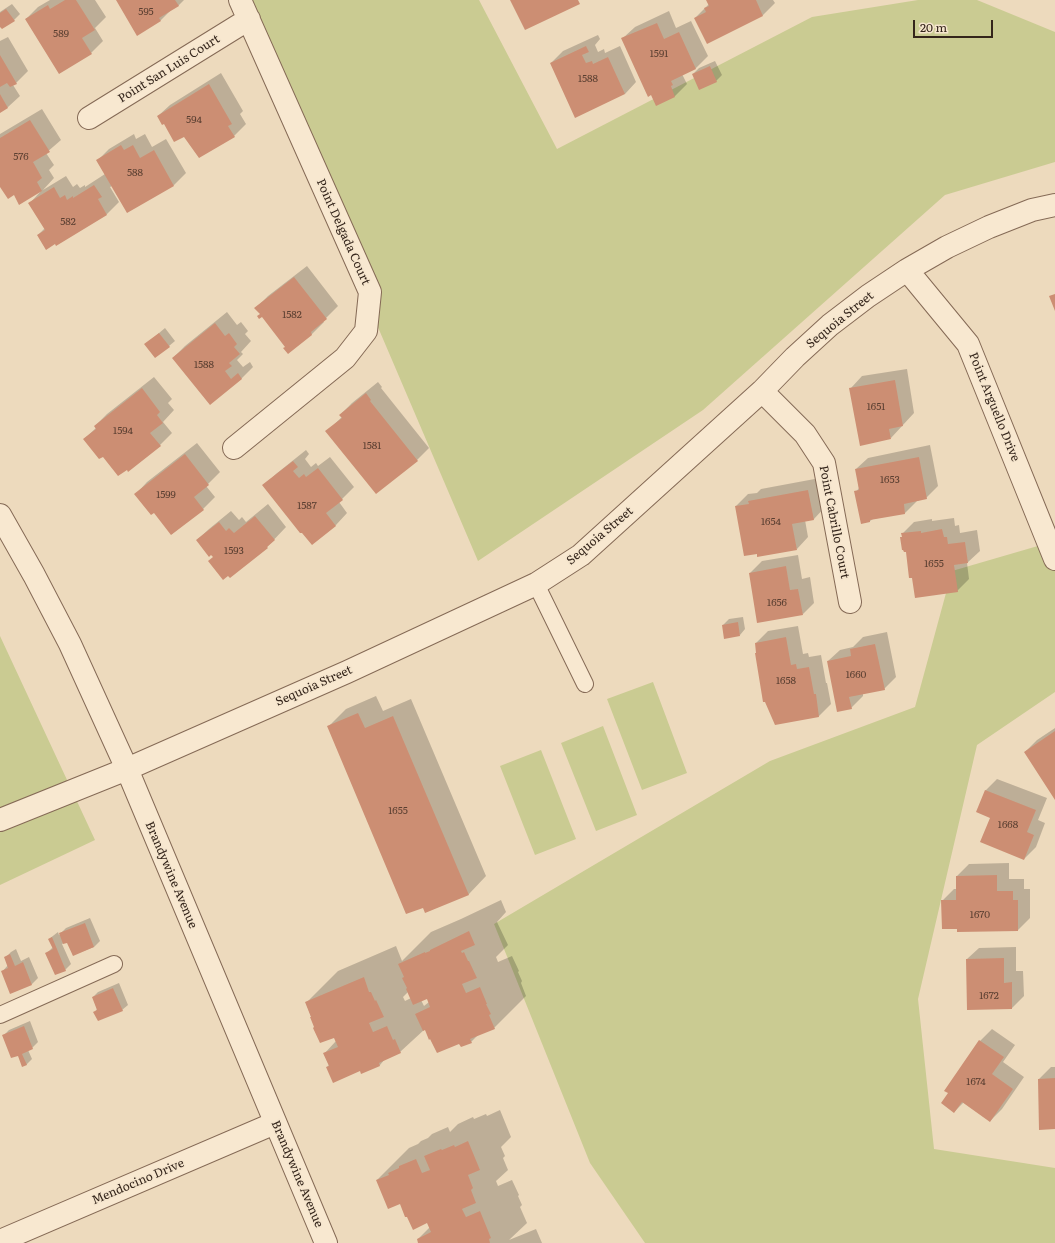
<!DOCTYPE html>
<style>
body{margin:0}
#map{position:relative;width:1055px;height:1243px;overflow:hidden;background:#eddabd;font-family:Literata,serif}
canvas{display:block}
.scale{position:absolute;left:913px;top:20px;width:80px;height:18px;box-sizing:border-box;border:2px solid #34251b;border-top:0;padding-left:5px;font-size:12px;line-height:14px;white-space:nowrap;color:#34251b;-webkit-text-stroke:3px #f5e5cd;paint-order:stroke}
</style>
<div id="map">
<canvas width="1055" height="1243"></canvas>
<div class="scale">20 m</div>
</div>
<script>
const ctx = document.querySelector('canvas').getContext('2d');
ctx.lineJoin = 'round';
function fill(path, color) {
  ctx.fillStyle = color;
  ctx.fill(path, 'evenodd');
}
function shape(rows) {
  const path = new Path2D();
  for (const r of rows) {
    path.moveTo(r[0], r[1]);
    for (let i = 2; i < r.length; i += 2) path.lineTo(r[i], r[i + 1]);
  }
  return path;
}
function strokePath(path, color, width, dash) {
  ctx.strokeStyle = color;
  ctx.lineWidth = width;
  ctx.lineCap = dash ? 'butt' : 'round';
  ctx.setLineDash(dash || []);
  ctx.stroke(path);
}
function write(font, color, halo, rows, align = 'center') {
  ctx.font = font + ' Literata,serif';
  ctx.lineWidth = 3;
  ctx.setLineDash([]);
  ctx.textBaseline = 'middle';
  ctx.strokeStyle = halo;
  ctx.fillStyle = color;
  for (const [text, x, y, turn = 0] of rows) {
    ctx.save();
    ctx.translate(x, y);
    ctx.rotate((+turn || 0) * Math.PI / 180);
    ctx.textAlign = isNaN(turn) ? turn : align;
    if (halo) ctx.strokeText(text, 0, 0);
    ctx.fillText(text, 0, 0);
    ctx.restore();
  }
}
fill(shape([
 [238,0,479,0,557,149,812,17,918,0,977,0,1055,32,1055,162,945,195,703,410,478,561],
 [1055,541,1055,692,977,745,918,999,934,1149,1055,1168,1055,1243,645,1243,590,1163,494,924,770,761,915,707,952,571],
 [0,636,95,840,0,885],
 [653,682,687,773,642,790,607,699],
 [603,726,637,815,596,831,561,743],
 [541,750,576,839,535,855,500,766]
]), '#cacb92');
fill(shape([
 [50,0,95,0,106,17,95,28,103,41,91,53,26,19,38,7],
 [117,0,184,0,178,6,171,10,161,20,137,34],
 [707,0,773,0,775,3,763,15,707,42,695,18,709,4],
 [12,4,20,14,14,20,0,25,0,12],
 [669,11,676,28,691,21,708,56,696,68,682,74,687,84,675,96,657,104,623,38,635,27],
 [598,35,600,39,595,45,598,52,604,49,605,53,620,46,636,82,625,94,551,63,563,51],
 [8,37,28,71,16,83,13,85,20,96,8,107,0,112,0,41],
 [715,61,722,75,716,81,693,74,699,68],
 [221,73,243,111,240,114,246,124,234,136,185,135,158,116,170,105],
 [42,109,61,140,46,153,54,165,49,170,54,178,43,190,66,176,73,187,77,184,80,188,85,185,85,187,105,174,97,161,109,149,134,134,136,139,145,134,152,147,166,139,186,173,174,185,127,212,112,186,110,187,119,202,107,214,56,244,38,235,45,228,30,203,41,191,14,194,0,185,0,134],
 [307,266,338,306,323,321,324,322,312,334,288,353,286,347,256,308,268,296],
 [227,312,237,325,241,322,248,331,245,334,251,341,241,352,243,354,237,360,243,367,250,362,253,367,241,379,210,403,173,358,185,346],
 [165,328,175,341,169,346,146,344],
 [907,369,914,413,891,438,851,388,862,376],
 [154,377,172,399,168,403,174,410,163,422,172,433,160,445,103,455,84,439,96,428,95,426,107,414],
 [378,382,382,387,381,388,429,448,417,460,376,493,327,431,342,417,340,415,352,403],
 [197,443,220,472,206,486,215,497,203,509,172,534,154,512,136,494,147,482],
 [930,445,938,486,926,498,917,501,905,513,873,519,870,521,856,492,859,488,856,469,868,458],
 [306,450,309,454,305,459,311,467,316,463,318,466,330,457,354,487,339,502,347,513,336,525,312,544,264,486,276,474],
 [820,478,825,507,814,519,805,520,808,537,797,549,736,506,748,494,757,493,761,489],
 [268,504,286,527,267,547,214,556,197,540,209,529,231,511,239,520,242,517,246,522],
 [954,518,955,526,959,525,960,533,977,530,980,551,967,563,969,579,957,591,906,550,901,538,903,536,902,534,914,522,932,519,932,521],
 [798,555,802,579,810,577,814,603,803,614,750,573,762,561],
 [743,617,745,629,740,635,723,625,729,619],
 [798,626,803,654,808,653,809,657,821,655,826,683,827,683,831,704,819,716,776,724,756,643,768,631],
 [887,632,896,677,884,689,863,693,863,696,851,708,828,661,840,650,853,647,863,637],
 [376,696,383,711,411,699,486,876,469,894,426,912,328,727,346,709],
 [1055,728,1055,798,1025,752,1037,740],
 [997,779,1047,798,1038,820,1045,823,1036,847,1024,859,991,818,985,791],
 [1009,863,1009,879,1024,879,1024,889,1030,889,1030,918,1018,930,942,901,954,889,957,889,957,876,969,864],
 [501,900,506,912,497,922,508,945,496,957,498,962,512,956,519,971,518,972,522,981,521,983,526,996,494,1028,479,1034,471,1042,460,1042,430,1038,425,1029,400,1052,385,1059,380,1065,362,1072,361,1069,327,1067,329,1065,324,1054,336,1041,334,1036,315,1027,306,1003,338,971,396,946,402,961,431,932,461,919],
 [408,992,411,998,405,1001,403,997],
 [427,998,429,1002,424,1006,421,1000],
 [90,918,100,941,94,947,73,955,68,941,62,944,71,964,65,970,47,953,53,947,49,939,58,932,59,935,66,928],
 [1016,947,1016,971,1023,971,1024,996,1012,1008,967,959,979,948],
 [16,949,21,961,29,957,38,978,32,984,11,993,2,972,8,965,5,958,11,952],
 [119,983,128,1005,122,1010,95,1012,97,1009,93,997,98,992],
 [30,1021,38,1042,32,1048,28,1050,32,1059,26,1065,3,1036,9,1030],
 [992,1029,1015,1045,1003,1062,1024,1077,1002,1109,990,1121,964,1102,954,1112,980,1041],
 [1051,1067,1055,1067,1055,1128,1040,1129,1039,1079],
 [500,1110,511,1137,501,1147,505,1156,503,1158,508,1170,496,1181,498,1186,512,1180,519,1195,518,1196,522,1205,520,1207,527,1223,509,1240,536,1229,542,1243,420,1243,418,1239,430,1227,428,1222,400,1203,377,1180,409,1148,418,1144,421,1141,428,1138,432,1134,448,1127,450,1132,458,1124,473,1117,474,1119,486,1114,487,1116]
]), '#0003');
fill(shape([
 [65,0,76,0,95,30,82,38,92,54,59,74,25,19,48,5,50,9],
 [116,0,175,0,179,6,159,18,161,21,137,36],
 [510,0,578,0,580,4,525,30],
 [706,0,756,0,763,16,707,44,694,18,706,12,704,8,709,6],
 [6,9,15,21,2,29,0,27,0,13],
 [657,23,664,39,679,32,696,69,671,81,673,85,671,86,675,97,656,106,651,95,648,97,621,38],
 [586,46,589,52,582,55,586,63,592,61,593,64,608,57,625,94,575,118,550,63],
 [0,55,17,84,10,87,7,83,0,87],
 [710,66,717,82,699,90,692,74],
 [209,84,232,124,228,126,235,137,199,158,184,137,174,142,164,124,162,125,157,116],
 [0,94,8,108,0,113],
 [30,120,50,152,33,162,42,178,37,182,42,191,19,205,14,195,8,199,0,187,0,138],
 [121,145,124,150,133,145,140,158,154,150,174,186,127,213,96,160],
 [94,185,102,197,98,199,107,215,56,246,55,244,46,250,37,235,45,230,28,203,54,187,60,198,65,195,67,200,73,196,73,198],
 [294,277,327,319,311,332,312,335,288,354,283,348,285,347,262,317,259,319,257,316,260,314,254,308],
 [1055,294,1055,311,1049,296],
 [215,323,225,336,229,333,237,344,234,347,240,354,229,363,232,366,225,371,231,379,238,373,242,379,210,405,172,358],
 [159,333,170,347,155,358,144,344],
 [895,380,903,426,889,429,891,439,860,446,849,388],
 [142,388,160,412,157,415,163,423,150,433,161,446,128,472,127,470,118,476,103,457,99,459,83,439,96,429,94,426],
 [366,393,371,400,370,401,418,461,376,494,325,431,342,418,339,415],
 [185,454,209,485,194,497,204,510,171,535,154,513,151,515,134,494],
 [919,457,927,499,904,504,905,514,870,520,870,522,861,524,854,491,859,490,855,469],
 [293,461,298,467,293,471,299,478,304,474,306,477,318,468,343,500,326,513,336,526,312,545,302,533,300,533,262,485],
 [808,490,814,520,792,524,797,550,757,557,757,554,744,556,735,506,749,504,748,501],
 [255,516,275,540,267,547,268,548,230,578,228,576,223,580,208,561,213,557,211,555,209,557,196,540,219,522,226,531,229,528,234,533],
 [942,529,944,537,947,537,948,544,965,542,968,563,954,565,958,592,915,598,912,578,909,578,906,552,904,552,903,550,902,550,900,537,902,537,901,533,921,531,921,533],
 [786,566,790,590,798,589,803,615,757,623,749,573],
 [738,622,740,636,724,639,722,625],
 [786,637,791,665,796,664,797,669,809,667,814,694,816,694,819,717,775,725,765,702,763,702,755,653,756,653,755,643],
 [875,644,885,690,849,697,852,709,837,712,827,661,851,656,850,649],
 [358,713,365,728,393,716,469,895,425,913,423,908,406,914,327,726],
 [1055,731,1055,800,1024,752],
 [985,790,1036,810,1027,832,1034,835,1024,860,980,842,990,818,976,812],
 [997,875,997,891,1013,891,1013,900,1018,900,1018,931,957,932,957,929,942,929,941,900,956,900,956,876],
 [85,923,94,947,73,956,67,943,63,944,59,933],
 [469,931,475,945,461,951,462,953,464,952,468,961,469,961,477,978,462,984,466,993,480,987,487,1004,486,1004,491,1014,489,1015,495,1029,470,1039,472,1043,461,1047,459,1044,437,1053,430,1039,429,1040,425,1030,423,1031,415,1014,430,1007,427,999,413,1005,406,989,407,988,402,978,404,977,398,964,425,952,425,953,430,951,430,950],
 [52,937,66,971,55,975,45,953,53,949,48,939],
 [10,954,15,966,23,962,32,985,10,994,1,971,8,968,4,957],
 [1004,958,1004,983,1012,982,1012,1009,967,1010,966,959],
 [364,977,369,992,371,992,375,1001,376,1000,384,1017,369,1023,373,1032,387,1026,393,1040,395,1039,401,1053,379,1063,380,1066,361,1074,360,1071,333,1083,326,1067,329,1066,323,1053,338,1047,334,1038,320,1043,313,1028,314,1027,310,1017,311,1017,305,1002],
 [113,988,123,1011,98,1021,93,1012,97,1010,92,997],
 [24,1026,33,1049,22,1054,27,1065,22,1067,18,1056,11,1058,2,1035],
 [979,1040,1004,1057,992,1074,1013,1089,990,1122,962,1102,954,1113,941,1103,948,1093,944,1091],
 [1055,1078,1055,1129,1039,1130,1038,1079],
 [468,1141,480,1170,468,1175,473,1188,471,1190,476,1203,462,1209,466,1217,480,1211,491,1238,489,1239,490,1243,418,1243,417,1239,431,1232,427,1223,413,1230,407,1217,405,1217,400,1204,388,1209,376,1180,389,1175,388,1173,399,1168,399,1166,416,1159,422,1173,430,1170,424,1156,441,1149,442,1150,454,1145,455,1147]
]), '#cc8e73');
const service = shape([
 [536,584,585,684],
 [0,1015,114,964]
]);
const minor = shape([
 [89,118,249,19],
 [907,270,968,344,1055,559],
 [762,391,805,434,824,463,850,602],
 [234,448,345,358,366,331,370,292,240,0],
 [0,820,127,769,347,672,536,584,581,555,762,391,795,357,830,325,868,296,907,270,947,247,989,227,1032,210,1055,205],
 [0,1241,275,1123]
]);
const tertiary = shape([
 [0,515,34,575,70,644,127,769,326,1243]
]);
strokePath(service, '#856a56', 18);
strokePath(minor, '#856a56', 24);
strokePath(tertiary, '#856a56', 24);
strokePath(service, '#f8e8d0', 16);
strokePath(minor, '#f8e8d0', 22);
strokePath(tertiary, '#f8e8d0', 22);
write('10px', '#5a3f31', null, [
 ["595",146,12],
 ["589",61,34],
 ["1591",659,54],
 ["1588",588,79],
 ["594",194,120],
 ["576",21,157],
 ["588",135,173],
 ["582",68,222],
 ["1582",292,315],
 ["1588",204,365],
 ["1651",876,407],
 ["1594",123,431],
 ["1581",372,446],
 ["1653",890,480],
 ["1599",166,495],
 ["1587",307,506],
 ["1654",771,522],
 ["1593",234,551],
 ["1655",934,564],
 ["1656",777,603],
 ["1660",856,675],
 ["1658",786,681],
 ["1655",398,811],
 ["1668",1008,825],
 ["1670",980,915],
 ["1672",989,996],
 ["1674",976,1082]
]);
write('12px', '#34251b', '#f5e5cd', [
 ["Point San Luis Court",169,69,-32],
 ["Point Delgada Court",343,232,66],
 ["Sequoia Street",840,320,-39],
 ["Point Arguello Drive",994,407,68],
 ["Point Cabrillo Court",834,522,79],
 ["Sequoia Street",600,536,-40],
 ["Sequoia Street",314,686,-24],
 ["Brandywine Avenue",171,875,67],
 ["Brandywine Avenue",297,1174,67],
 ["Mendocino Drive",138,1182,-23]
]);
</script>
